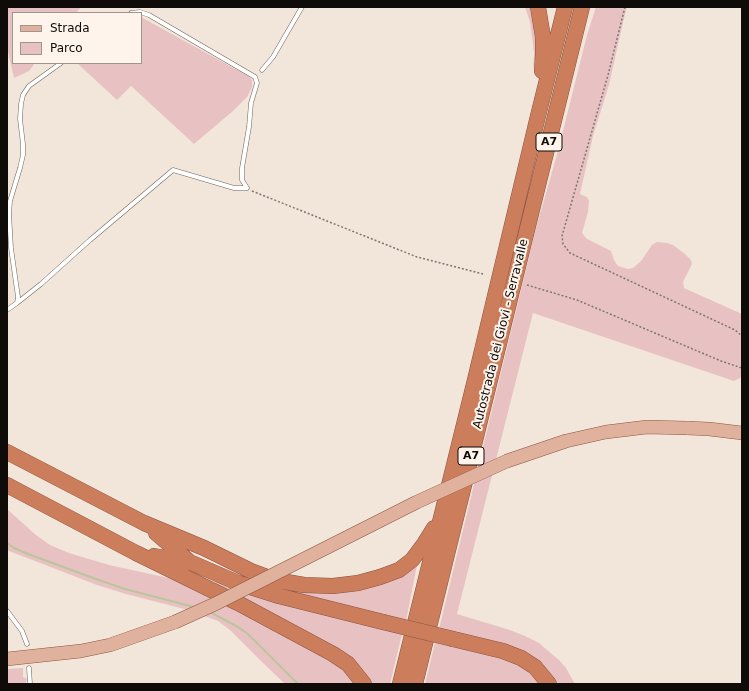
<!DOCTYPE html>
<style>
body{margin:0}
#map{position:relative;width:749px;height:691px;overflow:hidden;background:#f2e6db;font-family:"DejaVu Sans",sans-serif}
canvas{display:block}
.frame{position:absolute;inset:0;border:8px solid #0f0b08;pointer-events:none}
.legend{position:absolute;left:12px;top:12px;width:130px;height:52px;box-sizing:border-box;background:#fef4eb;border:1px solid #9e9790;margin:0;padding:5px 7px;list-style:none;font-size:12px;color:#0f0b08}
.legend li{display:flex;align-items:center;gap:8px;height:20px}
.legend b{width:20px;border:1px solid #9e9790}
</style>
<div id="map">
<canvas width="749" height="691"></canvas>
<div class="frame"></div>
<ul class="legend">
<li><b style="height:5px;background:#e0b19d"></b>Strada</li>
<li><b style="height:11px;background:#e8c2c3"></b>Parco</li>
</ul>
</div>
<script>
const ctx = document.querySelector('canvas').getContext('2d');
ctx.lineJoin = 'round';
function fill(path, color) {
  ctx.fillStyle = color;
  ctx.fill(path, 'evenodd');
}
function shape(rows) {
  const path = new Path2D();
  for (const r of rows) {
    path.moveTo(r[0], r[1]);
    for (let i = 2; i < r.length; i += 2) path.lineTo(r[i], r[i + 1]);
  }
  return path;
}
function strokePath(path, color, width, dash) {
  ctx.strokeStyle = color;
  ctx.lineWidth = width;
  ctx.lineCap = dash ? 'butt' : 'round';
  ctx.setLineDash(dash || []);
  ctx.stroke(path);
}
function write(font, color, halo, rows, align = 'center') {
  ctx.font = font + ' "DejaVu Sans",sans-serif';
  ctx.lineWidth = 4;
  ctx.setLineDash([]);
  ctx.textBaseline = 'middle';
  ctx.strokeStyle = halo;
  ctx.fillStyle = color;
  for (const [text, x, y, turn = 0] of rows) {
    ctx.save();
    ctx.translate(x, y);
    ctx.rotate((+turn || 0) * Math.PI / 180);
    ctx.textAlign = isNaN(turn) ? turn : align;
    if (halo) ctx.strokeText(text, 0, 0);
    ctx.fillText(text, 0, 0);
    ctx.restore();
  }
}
fill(shape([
 [7,7,81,7,76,13,13,13,13,63,35,63,29,71,14,78,7,47],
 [525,7,533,7,538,43,533,70,534,53,530,22],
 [596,7,627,7,624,18,609,85,593,136,580,194,587,197,589,201,588,212,582,233,587,239,611,251,614,260,618,266,628,269,633,268,641,261,652,245,657,242,667,243,673,245,685,254,691,260,692,264,683,282,684,288,742,314,742,377,734,381,533,313,457,614,510,630,525,636,539,643,559,660,566,668,575,684,555,684,552,678,439,629,536,228,558,151,587,35],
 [141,17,248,76,252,80,252,87,247,97,233,111,194,144,131,86,117,100,77,63,141,63],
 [7,509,36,535,50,545,69,553,109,565,178,580,323,653,361,684,285,684,263,663,231,631,218,621,188,610,126,594,97,585,9,551,7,550],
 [418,560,406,621,261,586,220,565,223,561,306,589],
 [216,581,402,634,390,684,372,684,365,674,214,586],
 [435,643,501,657,518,663,530,671,542,684,425,684],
 [23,668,23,677,27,679,25,684,7,684,7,669]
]), '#e8c2c3');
strokePath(shape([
 [7,543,14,548,28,554,96,579,125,589,194,607],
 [210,612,238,627,248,634,298,684]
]), '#bbc59b', 2);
const service = shape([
 [131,13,140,12,149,15,255,77,257,83,251,103,249,127,242,168,242,180,247,188],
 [262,70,273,57,302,7],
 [17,303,18,297,11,248,9,214,10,201,20,168,23,155,23,144,20,119,21,104,23,95,29,86,61,63],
 [7,310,17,303,41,284,90,240,173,170,234,188,247,188],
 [7,611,22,631,27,644],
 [29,668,30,684]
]);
const primary = shape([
 [687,428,709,429,742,433],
 [7,659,81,651,110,645,175,622]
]);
const motorway = shape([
 [538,7,543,37,543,54,542,71],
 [7,452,144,523,204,548,251,571,275,580,304,585,333,586,358,583,380,577,399,570,412,560,424,544,434,528],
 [7,485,136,553,238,603,333,654,348,664,364,684],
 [156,533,191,563],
 [154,556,192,563,238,583,279,596,383,622],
 [453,639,503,651,521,658,535,667,549,684],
 [400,684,474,384,537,120,565,7],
 [415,684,582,7]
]);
strokePath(service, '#6e645a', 5);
strokePath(primary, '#8a553f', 14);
strokePath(motorway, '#8a553f', 16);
strokePath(shape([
 [625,7,608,75,562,236,563,244,570,253,735,330,742,336],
 [252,191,417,257,483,274],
 [527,285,577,300,721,361,742,368]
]), '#7d756f', 1.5, [2, 2]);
strokePath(service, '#fff', 4);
strokePath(primary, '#e0b19d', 13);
strokePath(motorway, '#cc7d5c', 15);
const primaryBridge = shape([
 [175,622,215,604,417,502,507,461,566,441,606,432,647,427,687,428]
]);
const motorwayBridge = shape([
 [383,622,453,639]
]);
strokePath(primaryBridge, '#8a553f', 14, []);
strokePath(motorwayBridge, '#8a553f', 16, []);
strokePath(primaryBridge, '#e0b19d', 13);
strokePath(motorwayBridge, '#cc7d5c', 15);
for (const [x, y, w] of [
 [549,142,26],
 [471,456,26]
]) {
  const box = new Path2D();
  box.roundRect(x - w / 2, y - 9, w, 18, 3);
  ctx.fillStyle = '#fef4eb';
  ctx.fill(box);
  strokePath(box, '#0f0b08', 1);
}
write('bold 11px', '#0f0b08', null, [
 ["A7",549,142],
 ["A7",471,456]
]);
write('12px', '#0f0b08', '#fef4eb', [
 ["Autostrada dei Giovi - Serravalle",501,334,-76]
]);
</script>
